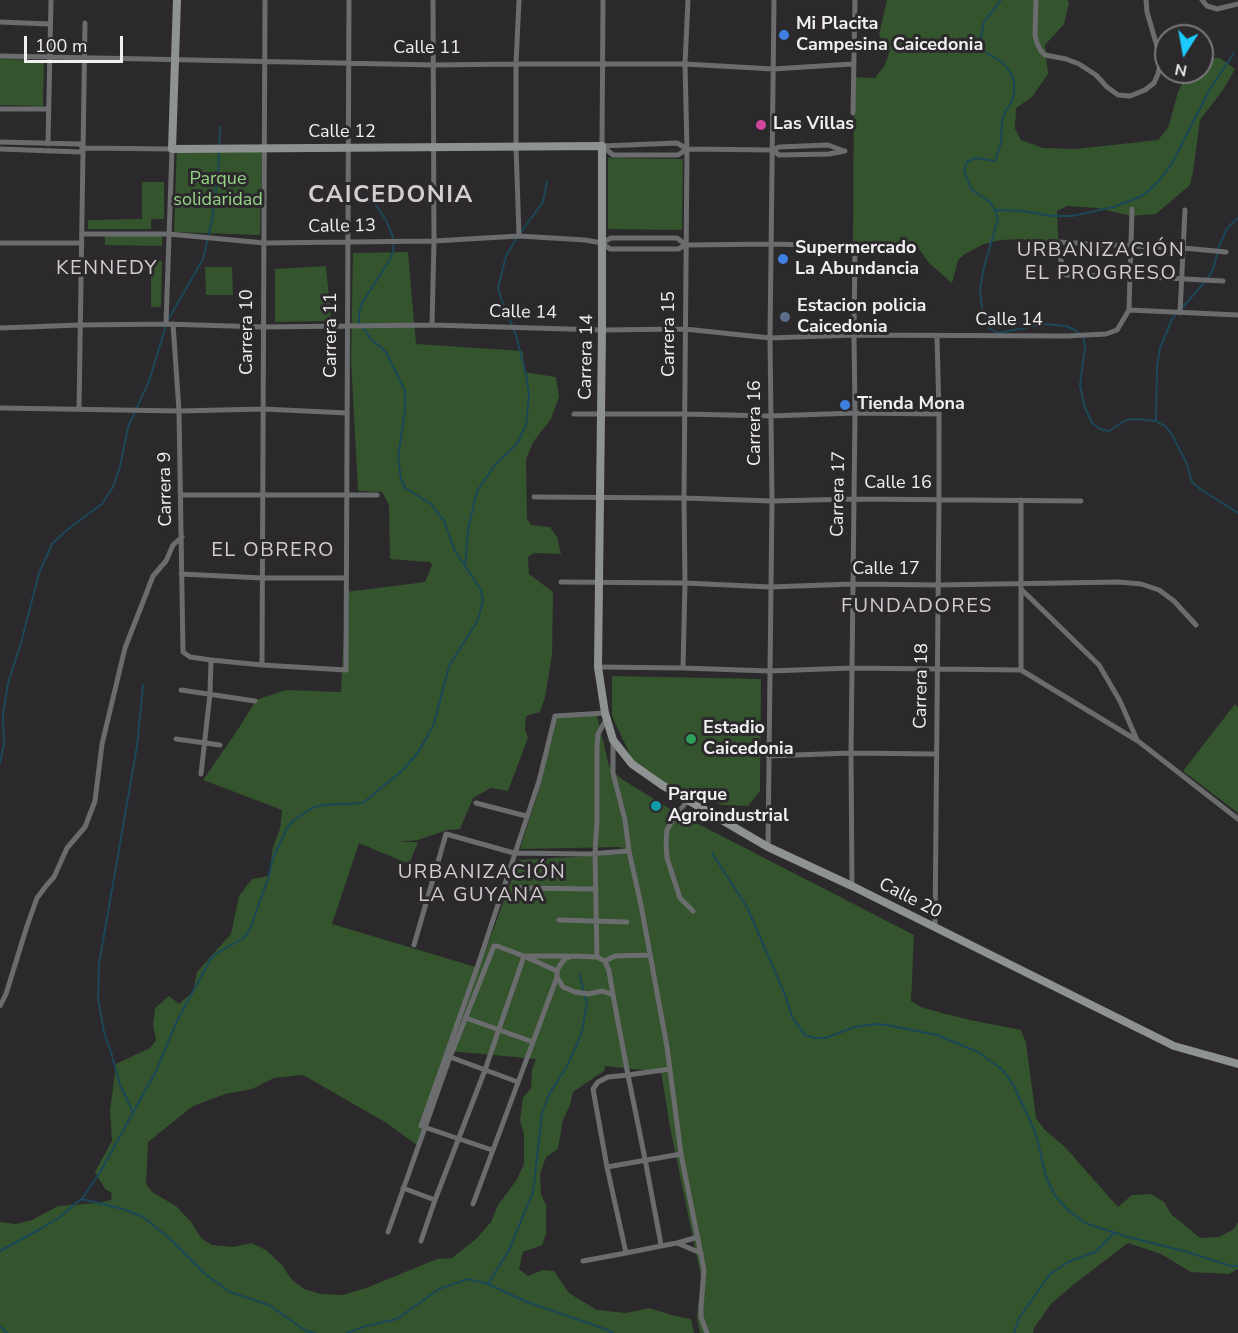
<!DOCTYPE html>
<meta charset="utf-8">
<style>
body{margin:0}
#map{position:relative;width:1238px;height:1333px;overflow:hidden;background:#2c292c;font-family:"Nunito Sans",sans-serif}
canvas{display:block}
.north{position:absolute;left:1154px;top:24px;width:60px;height:60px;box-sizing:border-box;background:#2c292c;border:2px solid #7b787b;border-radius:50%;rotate:191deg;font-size:16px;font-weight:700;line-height:24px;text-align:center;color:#f1eff1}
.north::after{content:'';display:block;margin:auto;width:21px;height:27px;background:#1bc9fc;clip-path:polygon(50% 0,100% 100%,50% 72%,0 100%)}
.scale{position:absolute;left:24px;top:36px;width:99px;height:27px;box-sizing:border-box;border:3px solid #f1eff1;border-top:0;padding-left:8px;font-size:18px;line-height:21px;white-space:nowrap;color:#f1eff1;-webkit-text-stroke:4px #2c292c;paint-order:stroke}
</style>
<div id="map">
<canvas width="1238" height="1333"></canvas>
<div class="north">N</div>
<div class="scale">100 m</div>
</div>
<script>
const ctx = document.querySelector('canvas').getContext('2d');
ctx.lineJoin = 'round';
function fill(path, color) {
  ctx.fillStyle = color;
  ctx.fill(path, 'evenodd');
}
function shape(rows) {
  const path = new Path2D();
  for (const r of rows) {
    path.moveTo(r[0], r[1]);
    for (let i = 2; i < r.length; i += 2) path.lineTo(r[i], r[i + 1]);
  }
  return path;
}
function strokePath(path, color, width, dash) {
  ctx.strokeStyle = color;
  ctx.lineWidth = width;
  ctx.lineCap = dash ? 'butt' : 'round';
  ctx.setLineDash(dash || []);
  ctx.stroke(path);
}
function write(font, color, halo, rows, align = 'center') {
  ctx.font = font + ' "Nunito Sans",sans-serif';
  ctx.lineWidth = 6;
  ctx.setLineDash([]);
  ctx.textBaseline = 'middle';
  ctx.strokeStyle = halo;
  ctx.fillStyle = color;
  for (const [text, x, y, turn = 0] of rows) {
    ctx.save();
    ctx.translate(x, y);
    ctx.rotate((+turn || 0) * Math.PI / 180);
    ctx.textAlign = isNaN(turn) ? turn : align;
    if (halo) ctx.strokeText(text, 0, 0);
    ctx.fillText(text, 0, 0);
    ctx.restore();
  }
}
fill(shape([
 [887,0,1068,0,1069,3,1064,24,1045,45,1048,74,1032,97,1016,108,1015,129,1021,140,1043,148,1076,149,1158,140,1168,128,1178,92,1188,72,1202,72,1202,58,1220,58,1235,69,1223,90,1200,120,1193,172,1190,185,1156,214,1131,216,1097,208,1067,206,1057,211,1059,255,1043,244,1021,239,1001,240,984,244,965,254,958,260,952,283,930,264,918,248,853,241,854,77,875,78,885,65,889,53,879,35],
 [0,59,44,60,43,106,0,105],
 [177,145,262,148,260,235,174,232],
 [608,158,683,159,682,230,608,229],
 [142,182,164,182,164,219,151,219,151,229,88,229,88,220,142,219],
 [105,235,162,236,162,246,105,245],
 [408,252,416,344,523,351,524,372,556,377,559,397,551,419,534,441,526,459,527,519,531,525,550,527,557,537,561,554,534,553,528,557,529,574,553,592,552,655,545,697,540,712,526,716,525,729,528,738,508,791,491,788,473,798,460,829,447,830,418,840,398,842,418,842,409,864,359,843,332,924,479,968,519,860,623,854,621,847,520,849,541,783,555,718,597,715,609,766,620,778,675,812,914,935,911,1001,921,1007,942,1013,970,1020,1021,1030,1026,1043,1036,1118,1045,1130,1065,1147,1118,1207,1132,1195,1151,1194,1164,1202,1171,1214,1200,1238,1219,1237,1234,1229,1238,1222,1238,1269,1229,1274,1191,1272,1161,1254,1128,1243,1073,1285,1051,1304,1034,1328,1033,1333,700,1333,697,1318,701,1277,670,1127,661,1072,605,1066,604,1071,573,1092,570,1105,563,1120,558,1149,546,1157,540,1174,541,1194,546,1205,546,1234,542,1245,523,1252,519,1269,528,1276,543,1270,554,1271,569,1293,597,1310,626,1313,649,1308,675,1316,691,1319,694,1333,0,1333,0,1222,16,1224,32,1220,58,1206,98,1203,111,1200,112,1193,105,1189,95,1172,112,1141,110,1111,116,1064,150,1048,156,1040,153,1025,155,1008,169,996,179,1004,193,992,197,972,231,934,239,896,252,879,269,876,273,847,280,829,282,810,203,780,239,728,256,700,286,690,341,692,346,592,425,582,432,565,430,562,390,559,389,505,382,492,358,491,351,359,353,253],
 [450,1051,536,1059,532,1070,531,1088,523,1098,520,1120,524,1135,524,1164,516,1181,498,1205,491,1222,476,1239,452,1258,437,1259,366,1288,343,1295,321,1294,304,1289,291,1279,282,1265,266,1250,251,1243,233,1247,212,1245,202,1239,191,1222,176,1206,152,1192,146,1184,148,1142,193,1106,225,1094,252,1089,274,1078,303,1075,385,1122,417,1145],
 [151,261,162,261,161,307,151,307],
 [326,266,331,321,275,322,275,269],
 [205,267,232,267,233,295,206,295],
 [612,676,761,679,760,791,748,806,722,805,671,787,633,761,612,716],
 [1235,704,1238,707,1238,813,1183,771]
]), '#33542c');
strokePath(shape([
 [1001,0,984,22,980,42,984,51,1003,63,1010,72,1014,81,1014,92,1012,102,1006,110,1002,120,1001,143,995,161,976,158,967,162,964,171,972,190,989,201,995,210,998,219,984,267,980,289,982,309,989,328,998,333,1046,324,1066,326,1075,330,1083,337,1085,346,1080,385,1084,405,1092,423,1100,429,1109,431,1126,420,1136,419,1156,421,1165,426,1171,433,1186,462,1192,482,1200,489,1238,513],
 [996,210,1024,211,1052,216,1072,216,1114,207,1142,196,1157,183,1171,165,1210,89,1234,53],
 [521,232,543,202,547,182],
 [1182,308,1208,278,1213,269,1219,247,1227,228,1238,218],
 [168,320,203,259,212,220,218,176,220,127],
 [1156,421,1157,367,1160,348,1172,319,1176,314],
 [465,566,468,529,477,491,495,465,517,444,526,425,529,395,526,374,516,335,504,307,498,288,506,256,516,239],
 [0,763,4,744,3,714,8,683,21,643,39,573,52,544,68,529,102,504,113,487,120,467,128,427,149,381,166,326],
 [712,853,747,907,786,997,792,1017,805,1035,815,1038,825,1038,855,1027,876,1024,887,1025,937,1035,978,1052,1003,1070,1014,1086,1036,1134,1046,1177,1055,1196,1069,1211,1085,1223,1125,1236,1187,1252,1231,1266,1238,1266],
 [133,1112,120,1085,111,1052,104,1032,98,998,99,964,137,746,143,685],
 [82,1199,123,1209,143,1217,168,1237,205,1274,230,1292,269,1305,306,1331,315,1333],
 [0,1251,42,1228,60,1217,76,1203,82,1199,102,1169,156,1071,177,1021,210,960,217,953,244,938,250,929,268,879,273,858,287,828,294,820,312,808,322,805,363,803,404,769,419,751,434,724,449,666,478,620,483,600,481,590,455,551,444,521,431,504,405,488,401,479,398,458,405,410,405,391,386,352,371,339,359,322,359,313,362,303,389,261,393,251,394,240,386,220,375,204,345,188],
 [488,1284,509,1250,533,1192,542,1113,550,1093,567,1066,581,1035,587,1004,579,974],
 [0,1326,7,1333],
 [347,1333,366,1326,397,1319,439,1289,468,1279,488,1284,527,1302,605,1329,613,1333],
 [1014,1333,1019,1318,1050,1274,1068,1262,1095,1252,1114,1233]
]), '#1b4858', 2);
strokePath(shape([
 [1036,0,1035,35,1037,43,1041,51,1045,55,1066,59,1079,64,1096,75,1107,87,1118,95,1130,96,1145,90,1154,83,1158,74,1161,60,1147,12,1146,0],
 [1202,0,1207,6,1217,9,1238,4],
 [0,22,50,24],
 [0,56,434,65,516,64,685,64,773,69,853,64],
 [0,109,49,109],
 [853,113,855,0],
 [0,142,80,144,83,148],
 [48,144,51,0],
 [602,146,677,143,687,149,773,150,779,155,829,154,845,151],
 [602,146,603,0],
 [602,146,613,155,678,155,687,149],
 [0,149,80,152,83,148,172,149,166,324],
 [773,150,779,147,828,145,844,151],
 [82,234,169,234,264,243,434,241,519,236,585,240,602,243,610,249,678,249,686,245,772,244,855,246,854,335,855,413,851,753,852,886],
 [519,236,516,146,516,64,519,0],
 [0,243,82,243],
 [602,243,611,238,677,238,686,245],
 [1223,281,1130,276,1066,275,1062,265,1057,242,1131,246,1183,248,1226,252],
 [1129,310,1238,315],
 [1180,313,1185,210],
 [173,324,179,411,183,652,190,657,211,660,262,665,346,670,349,0],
 [432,325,434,241,433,0],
 [0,328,80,325,166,324,263,327,432,325,602,330,685,329,770,338,854,335,1067,336,1106,334,1117,330,1129,310,1132,209],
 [0,408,179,411,263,409,347,413],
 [79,409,85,23],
 [574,414,685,414,770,416,855,413,939,414],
 [181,495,377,495],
 [534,497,684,498,772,501,854,499,1081,501],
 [181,574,262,578,346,578],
 [561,582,685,583,770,587,853,584,938,585,1119,582,1141,584,1159,590,1174,601,1196,625],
 [1022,590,1099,665,1120,701,1137,740],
 [262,665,265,0],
 [598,667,683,668,769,671,852,668,1021,670],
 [683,668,685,583,684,498,687,149,685,64,688,0],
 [1021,670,1138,741,1238,819],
 [1021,670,1021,500],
 [181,690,255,701],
 [176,739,220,745],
 [613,742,613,773,625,820,629,851,641,905,667,1047,681,1154,704,1270,701,1308,701,1317,707,1333],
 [768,756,851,753,936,754],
 [201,774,210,694,211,660],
 [688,800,673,819,667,830,666,841,667,858,680,898,693,911],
 [476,803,526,816],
 [768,847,772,501,770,338,774,0],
 [520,888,595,889],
 [559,920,627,922],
 [935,928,939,500,939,414,937,336],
 [414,945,446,834,514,853,588,854,629,851],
 [650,955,615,956,605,961,609,971,613,995,628,1075,645,1159,660,1239,661,1246,626,1253,607,1167,593,1089,598,1082,608,1077,628,1075,670,1069],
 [526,956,568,956],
 [597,957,595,853,597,821,597,747,598,734,607,718],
 [557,977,563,987,575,992,589,994,602,991,613,995],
 [0,1006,6,994,27,926,37,898,46,886,54,877,67,848,85,827,95,801,102,744,125,648,153,576,166,561,173,545,182,537],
 [466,1018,533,1042],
 [450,1057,518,1082],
 [492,1150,421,1126,477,968,539,781,555,716,605,713],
 [607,1167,681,1154],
 [403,1188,435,1200],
 [473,1204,533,1042,557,977,557,971,560,965,566,958,573,956,597,957,605,961],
 [388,1232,450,1057,494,946,497,946,524,956,557,971],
 [421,1241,435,1200,485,1070,524,956],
 [677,1243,701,1253],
 [661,1246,677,1243,698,1237],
 [583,1261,626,1253]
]), '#6a6c6e', 5);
strokePath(shape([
 [177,0,172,149,602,146,602,330,598,667,605,713,613,740,632,764,662,785,768,847,852,886,1174,1046,1238,1064]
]), '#8f9293', 8);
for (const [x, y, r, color] of [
 [784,35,6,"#3f7fe0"],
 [761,125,6,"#d1479c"],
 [783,259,6,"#3f7fe0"],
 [785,317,6,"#5c6f8a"],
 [845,405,6,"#3f7fe0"],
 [691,739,6,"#2e9e5b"],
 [656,806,6,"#0f9aa8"]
]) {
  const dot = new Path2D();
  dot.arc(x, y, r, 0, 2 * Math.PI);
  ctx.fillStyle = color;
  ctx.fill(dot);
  strokePath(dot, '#2c292c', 2);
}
write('bold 18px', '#f1eff1', '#2c292c', [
 ["Mi Placita",796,25],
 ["Campesina Caicedonia",796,46],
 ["Las Villas",773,125],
 ["Supermercado",795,249],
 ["La Abundancia",795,270],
 ["Estacion policia",797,307],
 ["Caicedonia",797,328],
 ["Tienda Mona",857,405],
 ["Estadio",703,729],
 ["Caicedonia",703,750],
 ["Parque",668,796],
 ["Agroindustrial",668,817]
], 'left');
write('18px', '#f1eff1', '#2c292c', [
 ["Calle 11",427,49],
 ["Calle 12",342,133],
 ["Calle 13",342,227,-1],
 ["Calle 14",523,313,1],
 ["Calle 14",1009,321],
 ["Carrera 10",248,332,-90],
 ["Carrera 15",670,334,-90],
 ["Carrera 11",332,335,-90],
 ["Carrera 14",587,357,-89],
 ["Carrera 16",756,423,-90],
 ["Calle 16",898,484],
 ["Carrera 9",166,489,-91],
 ["Carrera 17",839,494,-89],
 ["Calle 17",886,570],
 ["Carrera 18",922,686,-89],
 ["Calle 20",910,899,27]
]);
write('18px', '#95d386', '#2c292c', [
 ["Parque",218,180],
 ["solidaridad",218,201]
]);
ctx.letterSpacing = '1.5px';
write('20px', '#d1cdd1', '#2c292c', [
 ["URBANIZACIÓN",1101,251],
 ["EL PROGRESO",1101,274],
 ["KENNEDY",107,269],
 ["EL OBRERO",273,551],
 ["FUNDADORES",917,607],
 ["URBANIZACIÓN",482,873],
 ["LA GUYANA",482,896]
]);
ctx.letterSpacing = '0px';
ctx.letterSpacing = '1.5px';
write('bold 24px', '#d1cdd1', '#2c292c', [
 ["CAICEDONIA",391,196]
]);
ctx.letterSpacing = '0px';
</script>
